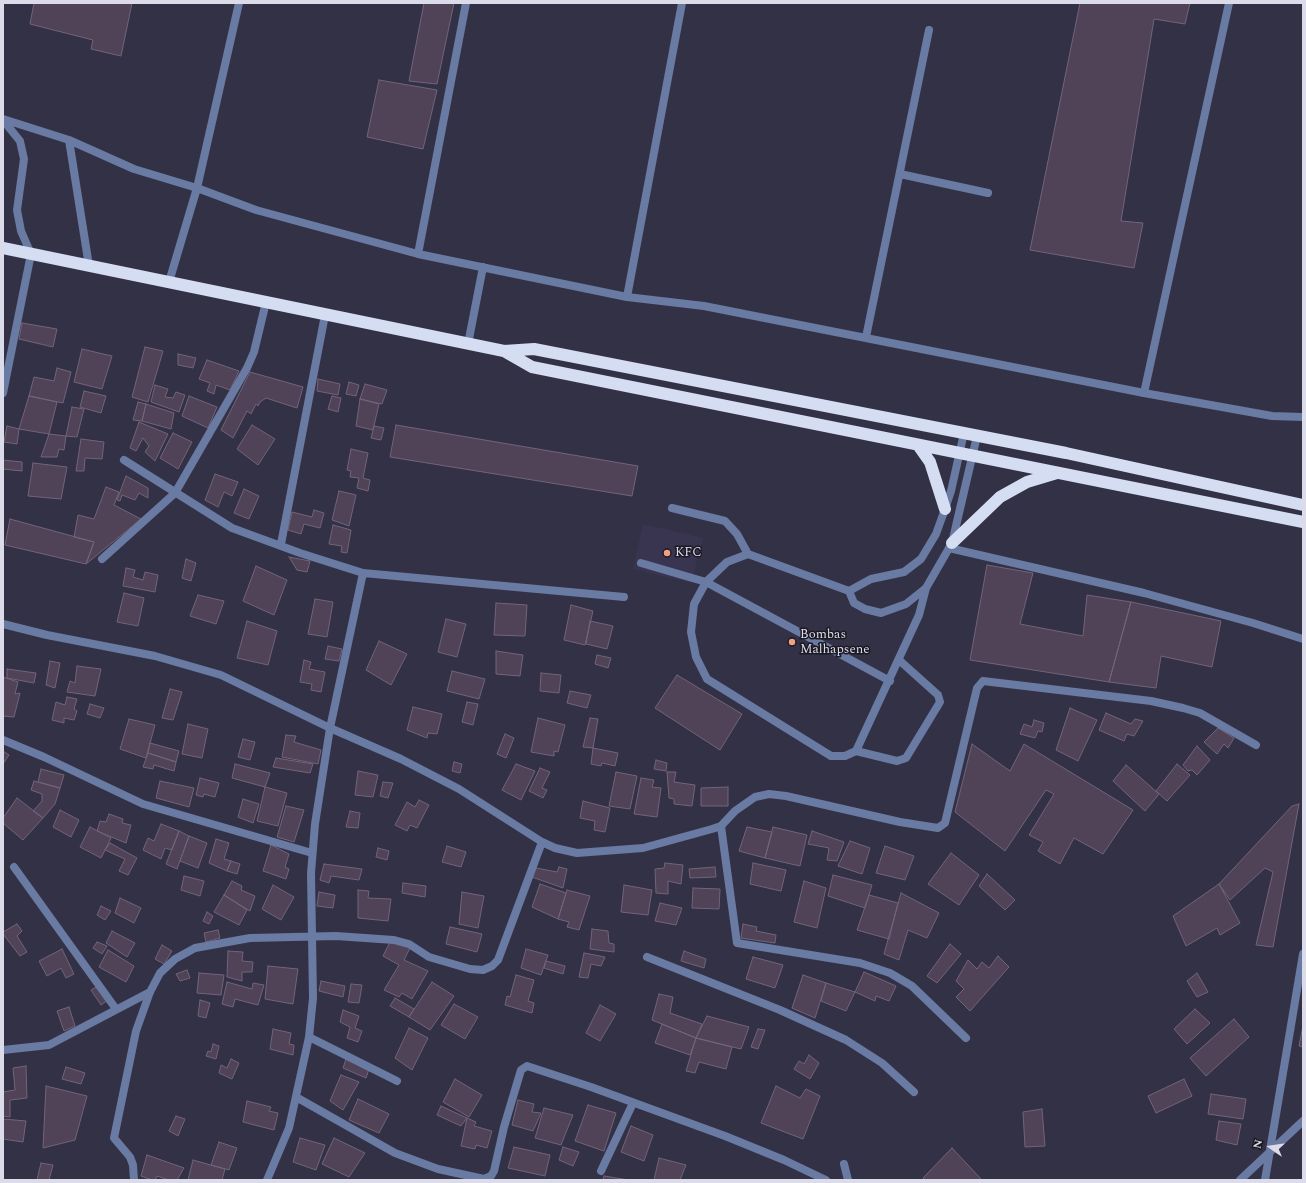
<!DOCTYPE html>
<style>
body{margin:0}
#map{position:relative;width:1306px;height:1183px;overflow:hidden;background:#333146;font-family:Spectral,serif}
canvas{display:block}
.frame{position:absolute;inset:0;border:4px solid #dcdbe9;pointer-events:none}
.north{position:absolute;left:1250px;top:1127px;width:40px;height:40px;-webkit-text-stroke:3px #1b1a24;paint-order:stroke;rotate:283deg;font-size:11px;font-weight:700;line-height:16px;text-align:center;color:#dcdbe9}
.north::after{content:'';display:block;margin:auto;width:14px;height:18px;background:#dcdbe9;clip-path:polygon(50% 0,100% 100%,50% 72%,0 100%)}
</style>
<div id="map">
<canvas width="1306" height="1183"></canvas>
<div class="frame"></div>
<div class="north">N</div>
</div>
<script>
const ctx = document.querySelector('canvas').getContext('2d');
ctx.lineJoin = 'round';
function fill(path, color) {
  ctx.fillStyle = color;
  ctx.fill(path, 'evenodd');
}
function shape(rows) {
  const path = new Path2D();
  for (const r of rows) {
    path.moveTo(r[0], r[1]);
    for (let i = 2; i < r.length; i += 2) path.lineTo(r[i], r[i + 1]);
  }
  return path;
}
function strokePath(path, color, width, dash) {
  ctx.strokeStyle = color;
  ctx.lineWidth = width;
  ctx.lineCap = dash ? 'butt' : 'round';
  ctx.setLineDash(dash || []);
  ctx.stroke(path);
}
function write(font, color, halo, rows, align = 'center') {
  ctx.font = font + ' Spectral,serif';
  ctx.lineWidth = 3;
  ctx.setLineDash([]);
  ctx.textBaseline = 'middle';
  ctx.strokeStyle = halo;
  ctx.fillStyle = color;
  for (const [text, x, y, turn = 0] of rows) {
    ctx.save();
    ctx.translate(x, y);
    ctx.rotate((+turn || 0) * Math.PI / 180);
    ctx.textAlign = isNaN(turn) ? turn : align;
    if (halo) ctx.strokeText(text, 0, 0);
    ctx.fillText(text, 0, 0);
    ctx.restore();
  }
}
fill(shape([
 [643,524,703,538,691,583,633,569]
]), '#393551');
const building = shape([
 [34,3,132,3,121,56,91,49,93,40,30,24,34,3],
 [424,3,454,3,437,84,409,81,424,3],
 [1080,3,1190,3,1185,24,1154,19,1121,221,1143,223,1134,268,1030,250,1080,3],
 [379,80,437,90,423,149,367,137,379,80],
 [22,323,57,329,53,347,19,339,22,323],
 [145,347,163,351,148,402,132,397,145,347],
 [82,349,112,356,102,389,74,382,82,349],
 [178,354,196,358,193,368,178,365,178,354],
 [207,360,239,371,230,390,216,385,214,394,207,391,210,383,199,379,207,360],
 [57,368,71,372,63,403,29,396,34,377,54,381,57,368],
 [250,372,303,387,297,408,266,398,260,402,258,406,256,404,251,414,247,411,233,438,221,430,250,372],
 [318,379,340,384,338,395,317,391,318,379],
 [349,382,359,385,356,396,346,394,349,382],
 [365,384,387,390,382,404,360,399,365,384],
 [155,385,168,389,165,397,173,398,176,392,185,395,179,412,151,402,155,385],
 [84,391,106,396,101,413,80,407,84,391],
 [29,396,57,402,49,434,19,429,29,396],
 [189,396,217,407,208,428,182,416,189,396],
 [332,396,341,398,338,412,328,409,332,396],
 [360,399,379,404,373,430,356,426,360,399],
 [138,402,146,404,142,421,133,420,138,402],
 [146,404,174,413,171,429,142,421,146,404],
 [72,407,84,409,77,437,66,436,72,407],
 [139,422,168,434,155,461,145,452,149,446,143,438,136,451,130,448,139,422],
 [252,425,275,439,258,465,237,449,252,425],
 [396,425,638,466,632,496,390,457,396,425],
 [7,426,19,429,17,444,4,442,7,426],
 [374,426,384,428,381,440,371,438,374,426],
 [173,433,192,442,178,469,160,458,173,433],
 [49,434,66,436,64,450,59,449,57,457,41,457,49,434],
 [81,439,104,442,102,459,85,458,84,471,76,471,81,439],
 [351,449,368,453,363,478,370,480,368,491,357,488,359,478,350,477,351,471,347,470,351,449],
 [3,460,22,462,22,471,3,469,3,460],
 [33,463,67,467,61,499,28,496,33,463],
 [215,474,238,482,232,496,224,492,218,507,205,500,215,474],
 [126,476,148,488,148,498,139,493,135,500,122,495,120,501,117,500,126,476],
 [106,487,119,492,114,505,141,519,86,564,94,542,74,537,78,515,94,519,106,487],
 [244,489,259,496,249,519,234,513,244,489],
 [339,491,356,495,349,526,332,520,339,491],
 [314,510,324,513,320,528,304,524,301,534,288,530,292,512,312,517,314,510],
 [10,519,94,542,86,564,5,545,10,519],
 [333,525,351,530,347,553,341,552,342,546,329,544,333,525],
 [289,557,310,561,307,572,297,570,289,557],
 [186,559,196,563,191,581,182,578,186,559],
 [987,565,1033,573,1020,624,1083,636,1087,595,1131,602,1109,682,970,660,987,565],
 [256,566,287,580,274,615,243,601,256,566],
 [126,568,135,570,133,577,143,580,145,572,158,575,155,592,123,586,126,568],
 [124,593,144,598,138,626,117,622,124,593],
 [198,595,224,601,216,624,190,616,198,595],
 [315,599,333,602,327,637,308,634,315,599],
 [1131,602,1221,621,1212,667,1161,656,1156,688,1109,682,1131,602],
 [496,603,527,605,525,636,494,635,496,603],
 [571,605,593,611,585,645,564,640,571,605],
 [446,619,466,624,457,657,438,652,446,619],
 [247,621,277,631,268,665,237,658,247,621],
 [590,621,613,626,607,649,586,644,590,621],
 [379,641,407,654,391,685,366,670,379,641],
 [328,646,342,649,339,661,325,659,328,646],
 [496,651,523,655,520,676,496,674,496,651],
 [597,655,611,658,608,668,595,664,597,655],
 [304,660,311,662,309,669,325,672,321,692,311,690,312,684,300,682,304,660],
 [50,661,60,663,55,688,46,685,50,661],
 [77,666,101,669,95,696,67,692,70,681,75,683,77,666],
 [7,669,36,673,34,683,7,678,7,669],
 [452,671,485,679,479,699,447,691,452,671],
 [541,673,561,675,559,693,540,691,541,673],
 [677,675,742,714,720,750,655,708,677,675],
 [3,677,18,682,15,694,20,693,14,717,3,716,3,677],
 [170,689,182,692,173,720,162,718,170,689],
 [570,691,591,695,587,708,567,703,570,691],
 [67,697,77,699,74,709,77,711,74,720,64,718,64,723,52,720,56,702,65,705,67,697],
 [467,702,478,704,473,725,462,722,467,702],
 [90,704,104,708,100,718,87,714,90,704],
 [413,707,442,714,437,734,428,733,427,738,407,730,413,707],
 [1070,708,1097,720,1078,761,1056,750,1070,708],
 [1106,713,1131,724,1135,719,1143,721,1134,736,1127,734,1124,741,1099,730,1106,713],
 [538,718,565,725,558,752,554,751,554,756,531,752,538,718],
 [590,718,598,719,593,748,583,747,590,718],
 [129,719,155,725,146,758,120,749,129,719],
 [1034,720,1044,723,1042,732,1038,731,1035,738,1020,734,1024,724,1032,727,1034,720],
 [188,724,208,729,202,758,182,754,188,724],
 [1218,728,1234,738,1228,748,1224,744,1217,754,1204,742,1218,728],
 [505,734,514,738,506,758,497,754,505,734],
 [286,735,296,736,294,742,321,750,318,764,282,757,286,735],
 [243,739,255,742,250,760,238,757,243,739],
 [150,743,179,751,176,762,148,753,150,743],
 [972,744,1010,771,1024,744,1133,810,1103,854,1074,838,1060,864,1038,851,1043,842,1029,835,1054,794,1046,790,1005,851,955,812,972,744],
 [1197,746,1210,760,1197,775,1192,770,1188,771,1183,765,1197,746],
 [593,748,618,753,615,766,602,763,601,766,591,764,593,748],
 [3,751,9,755,3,764,3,751],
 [148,753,176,762,174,771,154,765,153,769,143,767,148,753],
 [276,758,313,764,310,773,273,767,276,758],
 [656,760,667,763,666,771,654,769,656,760],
 [454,762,462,764,460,773,452,771,454,762],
 [235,764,270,773,265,787,232,778,235,764],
 [516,764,535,771,521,800,502,790,516,764],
 [1177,764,1190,775,1167,801,1156,791,1177,764],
 [1126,765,1159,794,1145,811,1113,781,1126,765],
 [540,768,550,772,542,788,547,790,543,798,529,791,540,768],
 [41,769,64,775,60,788,38,782,41,769],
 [358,771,378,775,373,797,355,795,358,771],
 [616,772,637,776,630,809,609,806,616,772],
 [667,772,676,772,674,782,695,785,692,806,674,804,674,799,669,798,667,772],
 [200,778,219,783,215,797,204,794,203,797,196,795,200,778],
 [641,778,654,780,652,787,661,788,657,817,634,814,641,778],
 [34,781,60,788,55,804,43,818,33,811,42,801,42,794,31,790,34,781],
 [160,781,194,788,189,807,156,798,160,781],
 [383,782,393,783,388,798,380,796,383,782],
 [265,787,287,793,278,826,257,821,265,787],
 [728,787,728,806,701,806,701,788,728,787],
 [17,798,43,818,23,840,3,823,3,818,17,798],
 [243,799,259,804,253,823,238,817,243,799],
 [419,800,429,805,417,828,410,825,407,831,395,825,407,802,415,807,419,800],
 [583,801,610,808,605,832,594,830,595,821,580,818,583,801],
 [1299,804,1273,947,1256,945,1273,872,1265,868,1230,900,1219,884,1292,806,1299,804],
 [286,806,304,810,294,842,277,837,286,806],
 [60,810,79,820,71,837,53,827,60,810],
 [350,811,360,813,358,828,346,827,350,811],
 [109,814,123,819,122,823,131,825,126,843,97,831,100,821,106,822,109,814],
 [161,824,179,831,172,850,165,848,161,859,143,850,148,838,154,841,161,824],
 [90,827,111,838,101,858,80,847,90,827],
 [747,827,772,832,765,858,739,851,747,827],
 [773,827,807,835,800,866,765,858,773,827],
 [179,831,189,836,177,869,166,864,179,831],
 [812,831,844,842,837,861,827,860,829,848,808,844,812,831],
 [189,836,207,843,198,868,180,861,189,836],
 [216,839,229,843,224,859,231,861,227,871,209,863,216,839],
 [850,841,870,848,862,874,838,866,850,841],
 [110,843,137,858,128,875,119,871,125,859,105,850,110,843],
 [271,845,289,854,285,867,289,869,286,879,263,871,271,845],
 [447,846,466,852,461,867,442,862,447,846],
 [885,846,914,856,905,880,876,873,885,846],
 [378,848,389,851,387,860,376,857,378,848],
 [951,853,979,875,959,905,928,884,951,853],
 [231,861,240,864,237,874,227,871,231,861],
 [665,863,683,865,681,884,668,881,668,894,656,893,655,869,664,868,665,863],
 [753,863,786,870,781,891,750,884,753,863],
 [324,864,362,869,359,880,331,876,329,883,320,880,324,864],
 [559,867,567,869,563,888,532,877,536,868,557,872,559,867],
 [715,867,716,877,690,878,689,869,715,867],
 [987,874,1015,900,1005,910,979,886,987,874],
 [833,875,872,885,865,908,828,896,833,875],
 [184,876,204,881,200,896,181,890,184,876],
 [232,881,242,886,241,890,255,896,250,911,224,895,232,881],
 [804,881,826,888,817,928,794,922,804,881],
 [403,883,426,886,425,897,402,893,403,883],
 [540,884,566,893,558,919,532,907,540,884],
 [1219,884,1240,923,1220,935,1217,928,1186,946,1173,916,1219,884],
 [273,885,294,897,281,920,262,909,273,885],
 [624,885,652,890,648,915,621,912,624,885],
 [693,888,720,889,719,909,692,908,693,888],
 [358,890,369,891,368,898,391,899,388,921,358,918,358,890],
 [567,890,590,896,579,930,567,927,569,922,558,919,567,890],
 [319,892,335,895,333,908,317,906,319,892],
 [462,892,484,896,478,928,459,924,462,892],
 [901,893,939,913,927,938,908,930,899,960,884,954,901,893],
 [224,895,247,910,239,925,214,912,224,895],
 [869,895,898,903,889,939,857,930,869,895],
 [120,898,141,908,134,923,115,913,120,898],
 [660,903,682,908,676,925,655,921,660,903],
 [101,906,111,911,105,920,97,915,101,906],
 [207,912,213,916,209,924,203,921,207,912],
 [17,924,22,931,17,936,27,952,20,956,3,934,3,932,17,924],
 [743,924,757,927,756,931,776,935,775,943,741,938,743,924],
 [450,927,482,934,477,952,446,944,450,927],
 [592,929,608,931,609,943,614,944,614,952,590,949,592,929],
 [218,930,220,938,206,942,204,933,218,930],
 [112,931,135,943,127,957,106,943,112,931],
 [97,942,107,946,102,954,93,948,97,942],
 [390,942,410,948,404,960,428,971,412,999,402,993,399,997,384,990,399,965,383,956,390,942],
 [950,944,961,954,937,983,927,976,950,944],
 [162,945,172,951,164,964,155,959,162,945],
 [62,949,74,974,66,978,61,968,47,976,39,961,62,949],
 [526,949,548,955,541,975,521,968,526,949],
 [108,950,134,966,126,982,99,967,108,950],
 [228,951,243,952,242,961,253,962,252,972,242,972,242,981,227,977,228,951],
 [684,951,706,959,704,968,681,961,684,951],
 [584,953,605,957,601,966,591,964,588,978,579,977,584,953],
 [998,956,1009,967,970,1011,956,997,964,989,956,981,968,960,977,969,982,962,989,968,998,956],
 [753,957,783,965,775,988,746,979,753,957],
 [546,961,565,966,563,974,544,968,546,961],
 [268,966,298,969,293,1004,265,999,268,966],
 [187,970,190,978,180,981,176,974,187,970],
 [864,972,896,986,889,1001,876,996,875,1001,855,992,864,972],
 [199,973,224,975,221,995,197,993,199,973],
 [1197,973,1208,992,1197,997,1187,981,1197,973],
 [516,975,534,980,528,1001,534,1003,532,1013,505,1005,507,996,510,997,516,975],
 [803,975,826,983,815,1018,792,1008,803,975],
 [321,981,345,986,343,997,319,991,321,981],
 [227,982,252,989,253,983,264,985,258,1005,235,999,233,1007,222,1004,227,982],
 [432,982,454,996,430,1030,409,1017,432,982],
 [826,983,855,992,846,1011,821,1001,826,983],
 [351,984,362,985,359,1003,348,1002,351,984],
 [98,986,108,1000,101,1005,91,990,98,986],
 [659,994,673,997,670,1013,702,1024,696,1038,652,1020,659,994],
 [395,998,414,1009,409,1017,390,1006,395,998],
 [200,1000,210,1003,206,1018,198,1016,200,1000],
 [454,1004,478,1017,465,1039,441,1025,454,1004],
 [600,1005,616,1014,600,1041,586,1033,600,1005],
 [69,1007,75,1026,64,1031,57,1011,69,1007],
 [1195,1009,1210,1023,1187,1044,1174,1029,1195,1009],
 [343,1010,359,1016,355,1028,362,1031,358,1042,347,1038,350,1027,340,1022,343,1010],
 [707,1016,749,1027,741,1049,696,1038,707,1016],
 [1234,1019,1249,1037,1206,1076,1190,1058,1234,1019],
 [662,1024,696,1038,690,1055,655,1043,662,1024],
 [1303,1026,1303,1047,1299,1046,1303,1026],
 [409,1028,428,1038,412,1070,395,1058,409,1028],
 [273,1029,291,1033,289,1044,294,1045,293,1055,270,1049,273,1029],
 [758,1029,765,1030,758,1049,751,1047,758,1029],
 [696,1038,732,1047,726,1069,699,1062,695,1073,686,1071,696,1038],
 [213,1044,219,1046,216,1059,206,1056,208,1051,211,1052,213,1044],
 [809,1055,819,1063,810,1079,794,1069,799,1061,804,1064,809,1055],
 [231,1059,239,1063,232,1079,219,1073,221,1065,227,1068,231,1059],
 [346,1059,369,1069,366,1078,343,1068,346,1059],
 [26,1066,27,1098,10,1100,10,1117,3,1116,3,1092,15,1090,13,1068,26,1066],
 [66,1067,85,1073,81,1084,62,1079,66,1067],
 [341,1075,359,1082,343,1110,330,1101,341,1075],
 [455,1079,482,1095,469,1117,443,1102,455,1079],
 [1184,1079,1192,1096,1156,1113,1148,1096,1184,1079],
 [46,1086,87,1096,75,1140,43,1148,46,1086],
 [776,1086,800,1098,806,1089,820,1096,803,1139,761,1123,776,1086],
 [1211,1094,1246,1099,1243,1119,1208,1114,1211,1094],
 [358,1099,389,1114,379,1133,349,1120,358,1099],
 [518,1100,534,1104,532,1112,541,1113,533,1131,512,1125,518,1100],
 [247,1101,271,1107,269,1111,278,1113,274,1130,243,1122,247,1101],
 [588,1105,616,1113,604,1151,575,1141,588,1105],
 [441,1106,467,1118,461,1126,437,1115,441,1106],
 [544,1108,573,1115,561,1145,535,1138,544,1108],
 [1042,1109,1045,1146,1025,1147,1023,1112,1042,1109],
 [176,1116,185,1119,178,1136,169,1131,176,1116],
 [467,1118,476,1122,474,1126,492,1131,487,1148,476,1145,475,1149,461,1146,467,1118],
 [3,1119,26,1121,23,1142,3,1139,3,1119],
 [1219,1121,1241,1124,1237,1145,1216,1140,1219,1121],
 [631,1126,653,1135,644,1161,621,1152,631,1126],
 [300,1138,325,1145,316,1170,293,1162,300,1138],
 [334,1138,365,1153,349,1177,322,1164,334,1138],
 [219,1142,237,1148,229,1170,211,1165,219,1142],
 [514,1147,550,1155,545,1176,508,1168,514,1147],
 [563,1147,579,1152,573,1166,559,1160,563,1147],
 [952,1148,982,1180,925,1180,923,1178,952,1148],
 [147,1155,184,1168,177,1180,169,1180,157,1176,155,1180,152,1180,141,1176,147,1155],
 [659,1158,686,1165,680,1180,654,1180,659,1158],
 [193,1160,225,1169,222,1180,188,1180,193,1160],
 [41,1163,53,1165,49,1180,37,1180,41,1163],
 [604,1176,629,1180,603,1180,604,1176]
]);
fill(building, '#504358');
strokePath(building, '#72647a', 1);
strokePath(shape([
 [900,174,988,193],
 [197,188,239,3],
 [866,337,929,30],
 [1144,393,1229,3],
 [672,508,725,521,737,534,748,554],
 [949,548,1144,593,1253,623,1303,639],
 [641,563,706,582,890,681],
 [926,588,919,615,856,751,845,756,831,756,707,679,696,657,691,632,694,604,706,582,727,562,748,554,849,591,854,603,865,609,881,613,906,604,926,588,952,543,977,436],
 [849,591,871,579,904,572,921,559,936,534,945,509,951,491,964,433],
 [856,751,897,761,906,758,940,702,938,695,899,660]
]), '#697aa3', 8);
strokePath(shape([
 [3,119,69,140,134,169,197,188,256,210,418,254,627,297,704,306,1144,393,1272,416,1303,417],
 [3,120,20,141,24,159,17,210,21,231,31,254,3,393],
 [69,140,89,266],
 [418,254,466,3],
 [169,282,197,188],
 [627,297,682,3],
 [468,344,483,267],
 [124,460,232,528,300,553,363,573,624,597],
 [281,544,325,315],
 [102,559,175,493,247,368,254,352,266,302],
 [3,624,47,635,155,656,221,675,330,728,401,759,459,789,542,842,555,848,577,853,643,848,712,829,721,826,735,811,755,797,769,794,786,796,900,822,938,828,945,823,977,688,983,681,1151,701,1183,708,1200,713,1256,745],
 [3,740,44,757,143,804,312,853],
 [721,826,737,943,860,963,890,973,912,986,966,1038],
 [14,867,116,1009],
 [647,957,780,1010,846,1040,882,1063,914,1092],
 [309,1037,397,1081],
 [3,1050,49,1045,150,992],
 [296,1097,395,1153,438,1169,484,1179,491,1176,494,1171,504,1127,521,1070,527,1066,591,1087,725,1136,784,1160,826,1180],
 [844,1164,848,1180],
 [601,1171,633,1103],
 [134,1180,133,1165,130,1157,114,1138,136,1031,150,992,160,973,175,959,195,948,250,938,336,936,394,940,409,944,429,957,470,969,483,970,492,966,498,960,542,842],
 [267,1180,289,1128,309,1037,313,998,311,873,315,824,330,728,363,573],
 [1240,1180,1303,1121],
 [1265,1180,1303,954]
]), '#697aa3', 8);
strokePath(shape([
 [3,248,504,351,534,349,1066,453,1303,505],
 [504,351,532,367,1303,522],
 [918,445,930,462,945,509],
 [952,543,1000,497,1027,482,1057,473]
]), '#d4ddf2', 12);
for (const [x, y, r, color] of [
 [667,553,4,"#f2a07f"],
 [792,642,4,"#f2a07f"]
]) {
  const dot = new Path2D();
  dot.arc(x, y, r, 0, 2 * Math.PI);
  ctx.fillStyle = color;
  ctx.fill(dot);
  strokePath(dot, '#1b1a24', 1.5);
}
write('13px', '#dcdbe9', '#1b1a24', [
 ["KFC",675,553],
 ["Bombas",800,635],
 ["Malhapsene",800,650]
], 'left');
</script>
